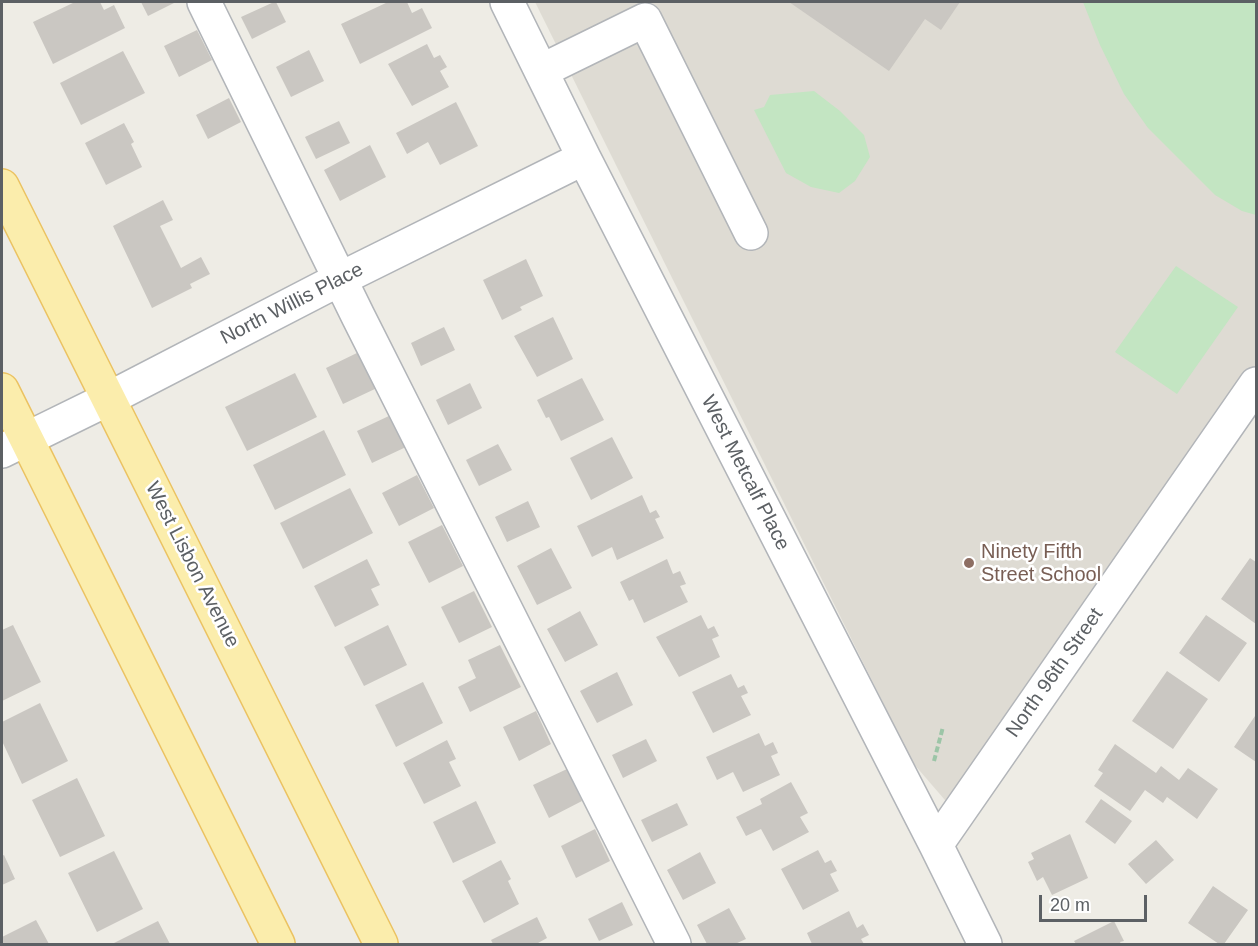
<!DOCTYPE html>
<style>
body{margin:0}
#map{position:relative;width:1258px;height:946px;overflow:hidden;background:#eeece5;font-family:Helvetica,sans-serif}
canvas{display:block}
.frame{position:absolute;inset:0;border:3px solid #5c6064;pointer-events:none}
.scale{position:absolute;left:1039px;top:895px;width:108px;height:27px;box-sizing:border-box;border:3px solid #5c6064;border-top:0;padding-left:8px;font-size:18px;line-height:21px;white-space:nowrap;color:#5c6064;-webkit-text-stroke:4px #fff;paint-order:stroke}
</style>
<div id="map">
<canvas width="1258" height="946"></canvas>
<div class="frame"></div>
<div class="scale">20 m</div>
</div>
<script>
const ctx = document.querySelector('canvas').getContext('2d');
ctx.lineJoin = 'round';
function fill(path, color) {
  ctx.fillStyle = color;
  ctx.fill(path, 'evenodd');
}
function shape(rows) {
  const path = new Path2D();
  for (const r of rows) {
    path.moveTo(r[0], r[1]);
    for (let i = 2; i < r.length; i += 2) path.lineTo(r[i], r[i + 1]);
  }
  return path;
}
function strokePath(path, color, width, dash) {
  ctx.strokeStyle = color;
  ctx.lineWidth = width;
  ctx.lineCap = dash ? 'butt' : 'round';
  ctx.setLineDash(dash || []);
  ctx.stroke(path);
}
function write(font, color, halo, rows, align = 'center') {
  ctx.font = font + ' Helvetica,sans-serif';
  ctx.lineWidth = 5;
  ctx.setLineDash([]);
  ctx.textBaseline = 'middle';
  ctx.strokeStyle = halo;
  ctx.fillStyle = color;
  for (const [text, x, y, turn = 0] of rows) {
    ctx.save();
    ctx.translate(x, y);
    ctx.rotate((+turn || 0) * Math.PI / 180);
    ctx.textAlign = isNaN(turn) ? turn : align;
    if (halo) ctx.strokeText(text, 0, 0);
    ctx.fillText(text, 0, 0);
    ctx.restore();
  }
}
fill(shape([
 [535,2,1256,2,1256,364,957,814,913,763]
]), '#dedbd3');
fill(shape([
 [1083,2,1256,2,1256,215,1242,211,1215,195,1148,128,1124,94,1100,45],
 [814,91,840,111,864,135,870,157,855,181,839,193,811,187,786,173,754,110,764,107,770,95],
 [1176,266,1238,307,1177,394,1115,352]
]), '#c3e5c2');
fill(shape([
 [75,2,100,2,104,10,114,5,125,28,53,64,33,22],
 [141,2,176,2,148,16],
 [274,2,276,2,286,22,252,39,241,17],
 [388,2,407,2,412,13,422,8,432,28,360,64,341,24],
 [789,2,960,2,941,30,925,19,889,71],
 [197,30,212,60,179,77,164,46],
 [427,44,434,58,440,55,447,67,440,71,449,87,412,106,388,64],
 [309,50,324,81,291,97,276,67],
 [123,51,145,93,81,125,60,83],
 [229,98,241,122,208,139,196,115],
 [456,102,478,146,440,165,428,142,407,154,396,133],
 [339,121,350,143,316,159,305,137],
 [124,123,134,142,131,144,142,167,106,185,85,143],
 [370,145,386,177,340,201,324,170],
 [163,200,173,220,160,226,181,268,201,257,210,274,190,284,192,288,152,308,113,226],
 [526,259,543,296,520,307,522,310,502,320,483,280],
 [553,317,573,359,537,377,514,336],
 [444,327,455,350,421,366,411,343],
 [359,352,377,388,343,404,326,368],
 [295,373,317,417,247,451,225,407],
 [582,378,604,420,561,441,549,417,546,418,537,400],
 [470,383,482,408,448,425,436,400],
 [391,415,406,447,372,463,357,431],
 [324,430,346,475,275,510,253,465],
 [612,437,633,478,591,500,570,458],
 [498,444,512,470,479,486,466,460],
 [417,475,434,508,399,526,382,493],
 [350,488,373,533,303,569,280,523],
 [642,495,650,513,656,510,660,517,655,519,664,538,617,560,612,547,592,557,577,526],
 [528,501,540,527,507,542,495,517],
 [442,525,463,566,429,583,408,542],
 [551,548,572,588,537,605,517,566],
 [1250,558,1256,562,1256,624,1221,599],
 [367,559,380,585,371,589,379,605,335,627,314,586],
 [667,559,673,574,680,571,686,584,680,586,688,602,644,623,633,599,629,601,620,582],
 [474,591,492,627,459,643,441,607],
 [580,611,598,645,565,662,547,629],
 [701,615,708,629,714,626,719,636,712,639,720,657,679,677,656,637],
 [1206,615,1247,643,1219,682,1179,653],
 [13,625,41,682,2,701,2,630],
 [388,625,407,665,364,686,344,647],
 [500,645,521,687,470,712,458,687,476,678,468,660],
 [1167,671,1208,699,1173,749,1132,721],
 [617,672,633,705,597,723,580,691],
 [731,674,738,688,744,685,748,693,741,696,751,715,713,733,692,692],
 [423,682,443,723,396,747,375,705],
 [40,703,68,761,22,784,2,741,2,722],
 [536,711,551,744,519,761,503,727],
 [1255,716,1256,717,1256,762,1234,747],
 [759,733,765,746,773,742,778,753,771,756,780,775,743,792,733,772,717,780,706,757],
 [646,739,657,761,623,778,612,755],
 [447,740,456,759,449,762,461,786,424,804,403,763],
 [1115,744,1156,773,1161,766,1179,780,1188,768,1218,789,1197,819,1167,797,1163,803,1145,790,1130,811,1094,786,1103,773,1098,770],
 [567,769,582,801,549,818,533,785],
 [77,778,105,836,60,857,32,800],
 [791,782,808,813,800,817,809,832,773,851,761,829,746,836,736,817,762,804,760,799],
 [1101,799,1132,821,1115,844,1085,822],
 [476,801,496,843,453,863,433,822],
 [677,803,688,825,652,842,641,820],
 [595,829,610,861,576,878,561,846],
 [1070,834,1088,878,1052,895,1043,877,1037,881,1028,862,1034,859,1031,853],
 [1156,840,1174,860,1146,884,1128,864],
 [818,850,825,863,831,860,837,871,830,874,839,891,803,910,781,869],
 [114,851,143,909,97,932,68,873],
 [700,852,716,883,683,900,667,870],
 [4,855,15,879,2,885,2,856],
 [501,860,511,879,508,881,519,904,484,923,462,881],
 [1213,886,1248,910,1224,944,1219,944,1188,923],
 [622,902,633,925,599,941,588,919],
 [729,908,746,939,735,944,707,944,697,925],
 [849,911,857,928,863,924,869,935,861,939,864,944,812,944,807,933],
 [537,917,547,938,538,943,539,944,493,944,491,940],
 [36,920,49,944,3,944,2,937],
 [158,921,170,944,112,944],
 [1114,921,1124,941,1120,942,1121,944,1076,944,1074,941]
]), '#cac7c2');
const minor = shape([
 [204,2,358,316,674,944],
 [507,2,584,158,936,845,985,944],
 [541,71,645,20,751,233],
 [2,451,108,399,340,279,584,158],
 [936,845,1256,384]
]);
const major = shape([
 [2,186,381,944],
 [2,390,278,944]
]);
strokePath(minor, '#b2b5b9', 36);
strokePath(major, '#ebc261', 36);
strokePath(shape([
 [934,761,943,727]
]), '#9cc5a7', 4, [6, 3]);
strokePath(minor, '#fff', 33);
strokePath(major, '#fbedac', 33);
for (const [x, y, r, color] of [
 [969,563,6,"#8d6e63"]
]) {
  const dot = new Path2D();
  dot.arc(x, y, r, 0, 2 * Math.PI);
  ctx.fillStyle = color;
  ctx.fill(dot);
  strokePath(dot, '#fff', 2);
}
write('20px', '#5c6064', '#fff', [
 ["North Willis Place",292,304,-27],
 ["West Metcalf Place",745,473,63],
 ["West Lisbon Avenue",192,565,63],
 ["North 96th Street",1055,673,-55]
]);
write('20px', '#785e54', '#fff', [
 ["Ninety Fifth",981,552],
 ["Street School",981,575]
], 'left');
</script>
